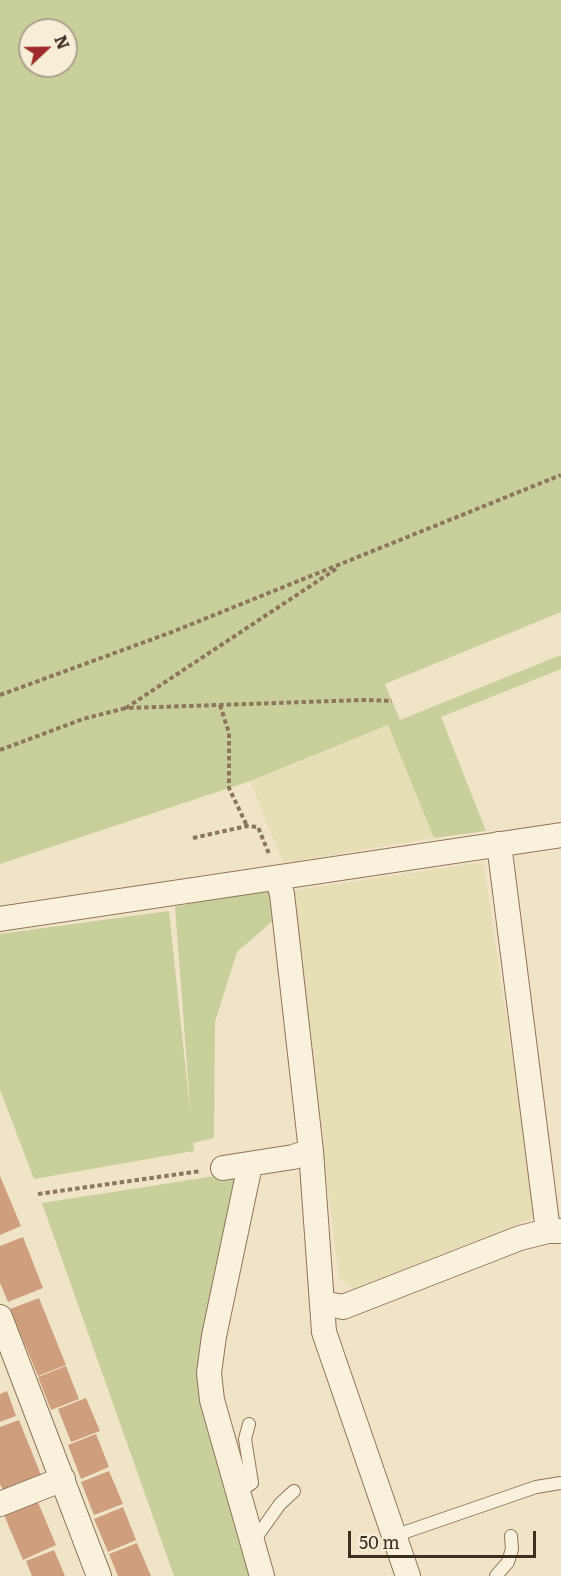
<!DOCTYPE html>
<style>
body{margin:0}
#map{position:relative;width:561px;height:1576px;overflow:hidden;background:#f0e4c8;font-family:Literata,serif}
canvas{display:block}
.north{position:absolute;left:18px;top:18px;width:60px;height:60px;box-sizing:border-box;background:#f7eed8;border:2px solid #ada18e;border-radius:50%;rotate:68deg;font-size:16px;font-weight:700;line-height:24px;text-align:center;color:#3d2e20}
.north::after{content:'';display:block;margin:auto;width:21px;height:27px;background:#9e2a2b;clip-path:polygon(50% 0,100% 100%,50% 72%,0 100%)}
.scale{position:absolute;left:348px;top:1531px;width:188px;height:27px;box-sizing:border-box;border:3px solid #3d2e20;border-top:0;padding-left:8px;font-size:18px;line-height:21px;white-space:nowrap;color:#3d2e20;-webkit-text-stroke:4px #f7eed8;paint-order:stroke}
</style>
<div id="map">
<canvas width="561" height="1576"></canvas>
<div class="north">N</div>
<div class="scale">50 m</div>
</div>
<script>
const ctx = document.querySelector('canvas').getContext('2d');
ctx.lineJoin = 'round';
function fill(path, color) {
  ctx.fillStyle = color;
  ctx.fill(path, 'evenodd');
}
function shape(rows) {
  const path = new Path2D();
  for (const r of rows) {
    path.moveTo(r[0], r[1]);
    for (let i = 2; i < r.length; i += 2) path.lineTo(r[i], r[i + 1]);
  }
  return path;
}
function strokePath(path, color, width, dash) {
  ctx.strokeStyle = color;
  ctx.lineWidth = width;
  ctx.lineCap = dash ? 'butt' : 'round';
  ctx.setLineDash(dash || []);
  ctx.stroke(path);
}
fill(shape([
 [389,725,434,838,283,863,250,781],
 [477,863,484,866,536,1217,353,1289,339,1278,290,891]
]), '#e6deb5');
fill(shape([
 [0,0,561,0,561,612,385,684,400,720,561,655,561,669,441,717,486,831,434,838,388,725,250,781,0,864],
 [30,30,66,30,66,66,30,66],
 [269,887,275,919,237,952,215,1022,214,1138,193,1143,194,1151,34,1179,0,1090,0,934,169,911,191,1119,175,907],
 [241,1172,198,1381,254,1576,174,1576,42,1203]
]), '#c9cf9b');
fill(shape([
 [0,1176,21,1226,0,1235],
 [23,1237,43,1288,8,1302,0,1283,0,1246],
 [39,1298,66,1365,38,1376,10,1309],
 [66,1366,79,1399,51,1410,38,1377],
 [7,1391,16,1416,0,1422,0,1394],
 [86,1398,100,1431,71,1442,58,1409],
 [19,1420,41,1475,3,1490,0,1484,0,1427],
 [96,1434,109,1467,81,1479,68,1445],
 [109,1471,123,1504,94,1515,81,1482],
 [37,1500,56,1545,23,1560,4,1515],
 [123,1507,136,1540,108,1552,94,1519],
 [137,1543,151,1576,118,1576,109,1554],
 [54,1550,65,1576,32,1576,26,1561]
]), '#cf9f7d');
const service = shape([
 [238,1492,252,1483,245,1439,249,1424],
 [394,1536,536,1487,561,1483],
 [253,1542,280,1504,294,1491],
 [496,1576,508,1562,512,1549,511,1536]
]);
const minor = shape([
 [499,844,548,1231],
 [277,878,282,894,311,1151,324,1332,408,1576],
 [0,919,561,835],
 [250,1165,214,1336,209,1373,212,1400,262,1576],
 [223,1168,293,1157,311,1151],
 [322,1303,343,1307,520,1238,548,1231,561,1231],
 [0,1317,99,1576],
 [0,1504,63,1479]
]);
strokePath(service, '#8d765c', 14);
strokePath(minor, '#8d765c', 26);
strokePath(shape([
 [336,569,126,708,365,700,392,701],
 [0,695,172,632,561,475],
 [220,705,229,733,229,788,247,826],
 [0,750,83,719,126,708],
 [193,838,247,826,258,827,269,854],
 [38,1194,201,1171]
]), '#8d765c', 4, [4.5, 3]);
strokePath(service, '#faf1dc', 12);
strokePath(minor, '#faf1dc', 24);
</script>
